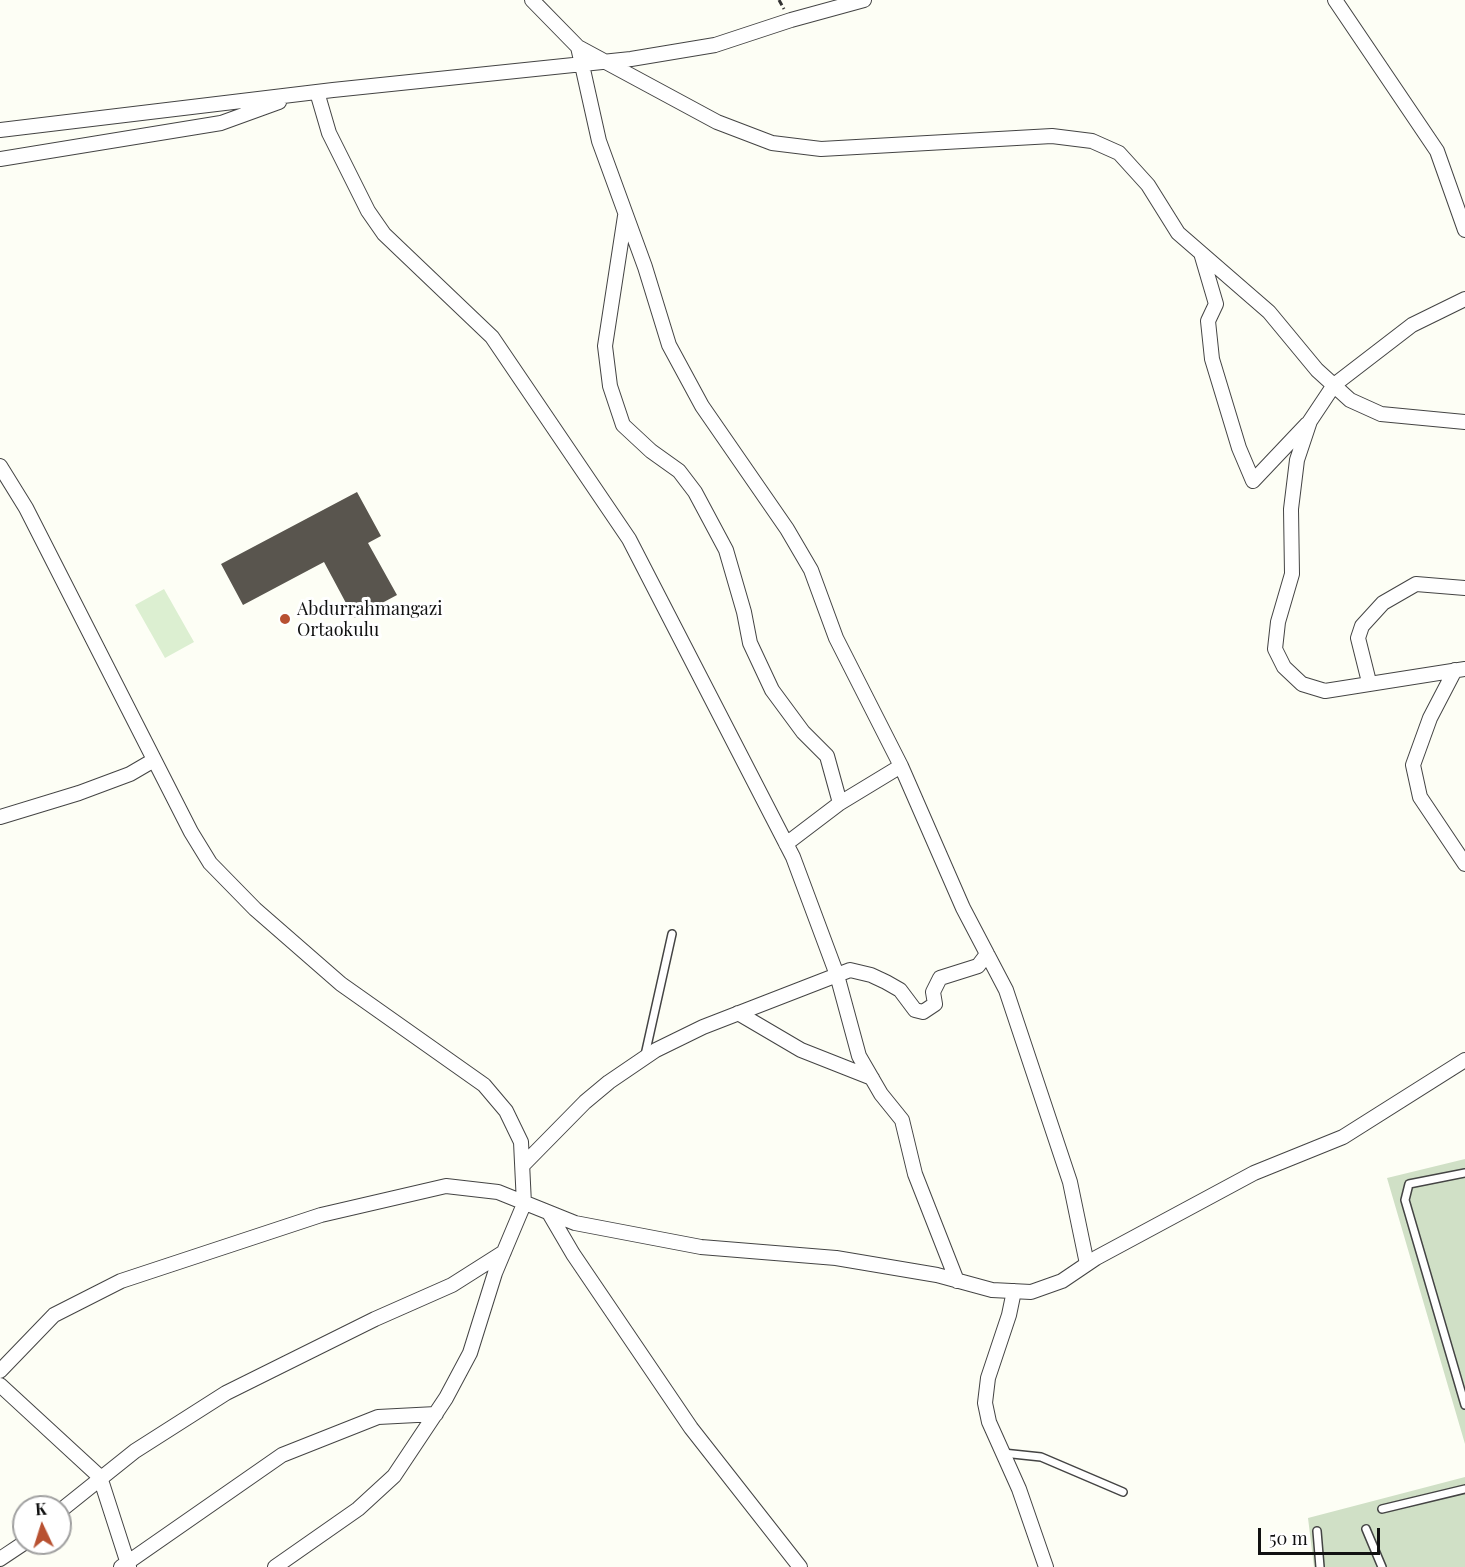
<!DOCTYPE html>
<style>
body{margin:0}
#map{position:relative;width:1465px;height:1567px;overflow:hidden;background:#fdfef5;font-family:"Playfair Display",serif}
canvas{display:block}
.north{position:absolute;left:12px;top:1495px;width:60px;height:60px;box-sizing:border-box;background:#fff;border:2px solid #a0a0a0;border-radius:50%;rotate:356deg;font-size:16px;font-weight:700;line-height:24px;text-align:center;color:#111}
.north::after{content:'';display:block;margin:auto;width:21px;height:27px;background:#b85131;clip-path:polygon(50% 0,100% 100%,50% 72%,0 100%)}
.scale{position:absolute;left:1258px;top:1528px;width:122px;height:27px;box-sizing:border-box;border:3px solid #111;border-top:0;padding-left:8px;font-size:18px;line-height:21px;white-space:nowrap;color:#111;-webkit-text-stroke:4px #fff;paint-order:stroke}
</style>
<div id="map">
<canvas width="1465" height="1567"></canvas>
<div class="north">K</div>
<div class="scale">50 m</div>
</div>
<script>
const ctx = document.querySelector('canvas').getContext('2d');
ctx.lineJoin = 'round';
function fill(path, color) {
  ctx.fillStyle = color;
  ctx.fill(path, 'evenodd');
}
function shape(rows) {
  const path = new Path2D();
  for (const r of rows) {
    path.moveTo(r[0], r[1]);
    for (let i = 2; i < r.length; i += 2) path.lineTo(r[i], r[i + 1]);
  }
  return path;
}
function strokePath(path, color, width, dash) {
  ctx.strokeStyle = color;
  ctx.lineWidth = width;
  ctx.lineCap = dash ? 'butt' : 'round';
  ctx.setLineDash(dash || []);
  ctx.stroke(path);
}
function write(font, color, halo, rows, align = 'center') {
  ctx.font = font + ' "Playfair Display",serif';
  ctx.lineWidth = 6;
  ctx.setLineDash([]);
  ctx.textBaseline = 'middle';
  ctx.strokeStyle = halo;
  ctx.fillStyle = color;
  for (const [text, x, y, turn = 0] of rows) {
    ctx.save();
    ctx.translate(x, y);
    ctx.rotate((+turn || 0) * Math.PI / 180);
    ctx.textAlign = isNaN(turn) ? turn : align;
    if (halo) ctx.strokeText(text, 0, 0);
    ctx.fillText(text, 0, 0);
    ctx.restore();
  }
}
fill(shape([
 [1465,1159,1465,1444,1387,1178],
 [1465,1477,1465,1567,1314,1567,1308,1518]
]), '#d0e0c6');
fill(shape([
 [164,589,194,642,165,658,135,605]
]), '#dcefd1');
fill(shape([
 [357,492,381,536,368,543,397,595,354,618,324,562,243,605,221,564]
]), '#59554e');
const lane = shape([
 [645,1055,672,934],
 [1465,1173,1409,1184,1405,1200,1465,1405],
 [1003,1453,1041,1457,1123,1492],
 [1382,1509,1465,1489],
 [1366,1529,1382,1567],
 [1317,1531,1320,1567]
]);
const street = shape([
 [532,0,578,47,717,122,772,143,821,149,1052,136,1092,141,1119,153,1148,185,1178,233,1269,312,1317,370,1350,400,1381,414,1465,422],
 [1335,0,1437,151,1465,230],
 [578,47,599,141,645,267,669,345,702,406,787,529,811,570,836,638,901,766,963,908,1006,990,1070,1182,1087,1264],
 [317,92,329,133,368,211,384,234,492,337,629,539,793,857,837,975,859,1056,881,1094,902,1120,915,1174,957,1281],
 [0,130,333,90,631,59,715,45,791,20,864,0],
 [0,159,221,123,279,102],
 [625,216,605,346,610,386,623,425,651,451,679,471,695,492,726,550,744,612,750,643,772,690,803,732,827,756,840,803],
 [1201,253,1216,304,1208,321,1212,359,1239,448,1253,481,1307,424],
 [1465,299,1412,325,1334,385,1310,421,1297,460,1291,509,1292,574,1278,622,1275,649,1284,667,1302,684,1325,691,1465,669],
 [0,466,26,508,191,832,210,863,255,909,341,984,484,1085,506,1111,521,1142,524,1204,495,1273,470,1353,446,1398,394,1476,358,1509,275,1567],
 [1455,670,1430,718,1413,765,1420,797,1465,864],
 [1369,682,1358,638,1362,626,1383,603,1416,584,1465,588],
 [0,817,79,793,130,774,154,760],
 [786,844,840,803,901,766],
 [738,1013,801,1050,872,1078],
 [523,1165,585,1102,609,1082,656,1050,703,1027,850,970,871,975,886,982,900,990,915,1010,923,1012,935,1004,933,992,940,978,978,966,987,954],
 [549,1213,573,1254,691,1428,800,1567],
 [1014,1291,1009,1315,988,1378,985,1403,989,1422,1019,1489,1046,1567],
 [0,1371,54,1315,121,1281,321,1215,446,1186,498,1192,575,1223,701,1247,836,1258,937,1275,992,1290,1031,1292,1062,1281,1096,1258,1254,1173,1343,1137,1465,1060],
 [0,1385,100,1477,129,1567],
 [60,1511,135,1451,226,1393,375,1319,452,1285,504,1252],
 [0,1559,24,1543],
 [121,1567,282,1455,378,1417,436,1414]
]);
strokePath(lane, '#444', 10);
strokePath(street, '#444', 16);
strokePath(shape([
 [779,0,784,9]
]), '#333', 3, [6, 3]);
strokePath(lane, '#fff', 7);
strokePath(street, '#fff', 14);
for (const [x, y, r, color] of [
 [285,619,6,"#b85131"]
]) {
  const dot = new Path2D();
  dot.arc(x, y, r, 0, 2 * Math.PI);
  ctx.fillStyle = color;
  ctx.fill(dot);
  strokePath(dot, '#fff', 2);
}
write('18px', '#111', '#fff', [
 ["Abdurrahmangazi",297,609],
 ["Ortaokulu",297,630]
], 'left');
</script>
